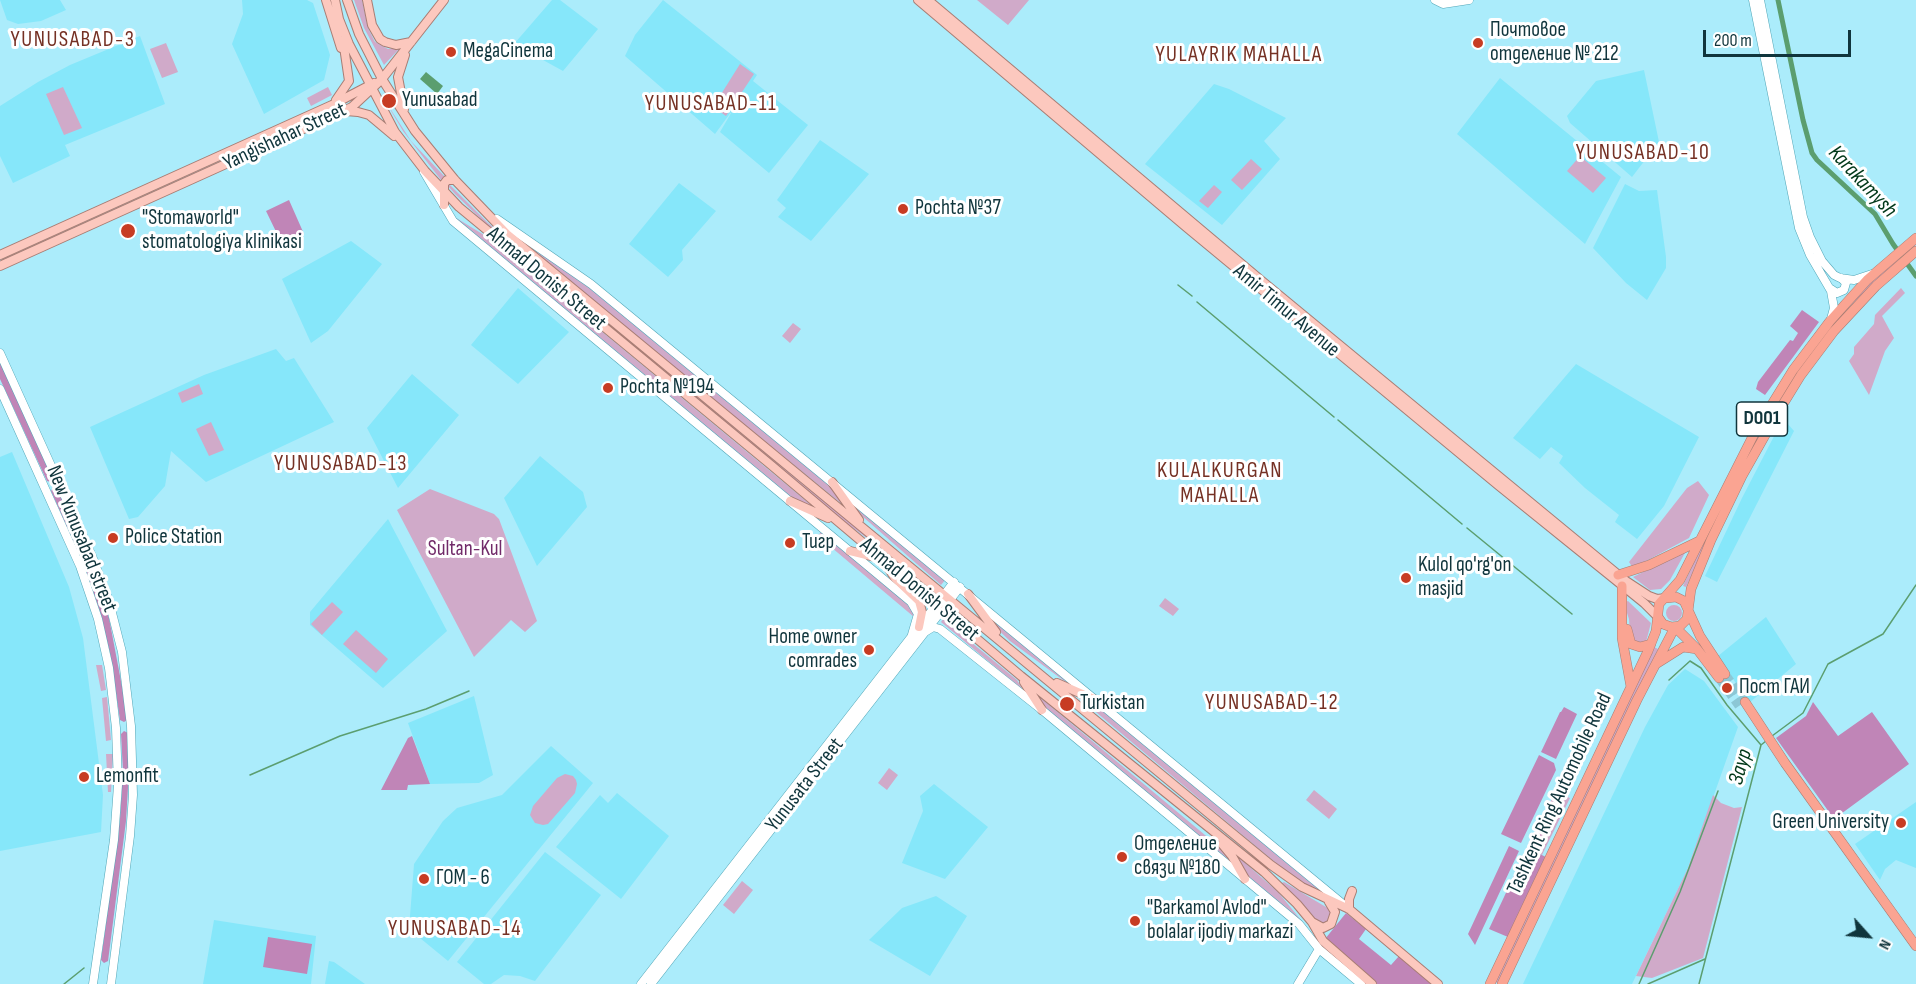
<!DOCTYPE html>
<meta charset="utf-8">
<style>
body{margin:0}
#map{position:relative;width:1916px;height:984px;overflow:hidden;background:#abecfb;font-family:"Sofia Sans Condensed",sans-serif}
canvas{display:block}
.north{position:absolute;left:1838px;top:906px;width:60px;height:60px;-webkit-text-stroke:4px #fff;paint-order:stroke;rotate:117deg;font-size:16px;font-weight:700;line-height:24px;text-align:center;color:#10353c}
.north::after{content:'';display:block;margin:auto;width:21px;height:27px;background:#10353c;clip-path:polygon(50% 0,100% 100%,50% 72%,0 100%)}
.scale{position:absolute;left:1703px;top:30px;width:148px;height:27px;box-sizing:border-box;border:3px solid #10353c;border-top:0;padding-left:8px;font-size:18px;line-height:21px;white-space:nowrap;color:#10353c;-webkit-text-stroke:4px #fff;paint-order:stroke}
</style>
<div id="map">
<canvas width="1916" height="984"></canvas>
<div class="north">N</div>
<div class="scale">200 m</div>
</div>
<script>
const ctx = document.querySelector('canvas').getContext('2d');
ctx.lineJoin = 'round';
function fill(path, color) {
  ctx.fillStyle = color;
  ctx.fill(path, 'evenodd');
}
function shape(rows) {
  const path = new Path2D();
  for (const r of rows) {
    if (r.length === 3) {
      path.moveTo(r[0] + r[2], r[1]);
      path.arc(r[0], r[1], r[2], 0, 2 * Math.PI);
      continue;
    }
    path.moveTo(r[0], r[1]);
    for (let i = 2; i < r.length; i += 2) path.lineTo(r[i], r[i + 1]);
  }
  return path;
}
function strokePath(path, color, width, dash) {
  ctx.strokeStyle = color;
  ctx.lineWidth = width;
  ctx.lineCap = dash ? 'butt' : 'round';
  ctx.setLineDash(dash || []);
  ctx.stroke(path);
}
function write(font, color, halo, rows, align = 'center') {
  ctx.font = font + ' "Sofia Sans Condensed",sans-serif';
  ctx.lineWidth = 6;
  ctx.setLineDash([]);
  ctx.textBaseline = 'middle';
  ctx.strokeStyle = halo;
  ctx.fillStyle = color;
  for (const [text, x, y, turn = 0] of rows) {
    ctx.save();
    ctx.translate(x, y);
    ctx.rotate((+turn || 0) * Math.PI / 180);
    ctx.textAlign = isNaN(turn) ? turn : align;
    if (halo) ctx.strokeText(text, 0, 0);
    ctx.fillText(text, 0, 0);
    ctx.restore();
  }
}
fill(shape([
 [0,0,60,0,66,10,41,21,18,24,7,20],
 [242,0,307,0,313,3,330,55,324,80,264,114,232,44,243,14],
 [552,0,560,0,598,29,563,71,514,44],
 [663,0,757,75,753,81,808,125,769,173,720,132,734,108,715,134,625,56,635,35],
 [140,36,165,104,65,145,70,156,13,183,0,156,0,106,38,82,70,65],
 [1644,70,1659,142,1632,177,1570,123,1567,116,1596,81],
 [1500,78,1621,177,1585,244,1457,134],
 [1214,84,1229,89,1286,118,1264,141,1280,159,1222,225,1145,164],
 [820,140,869,174,811,241,778,217,786,208,777,200],
 [679,183,716,211,682,250,683,260,668,277,629,244],
 [1625,184,1639,191,1657,190,1666,257,1666,268,1647,300,1626,283,1593,248],
 [351,241,382,264,328,331,311,343,282,279],
 [518,288,569,332,518,384,471,345],
 [276,349,286,361,294,358,334,422,206,482,171,451,165,486,138,517,129,519,90,427,204,375],
 [1576,364,1699,437,1664,506,1637,539,1615,522,1619,515,1585,488,1559,463,1563,456,1551,447,1540,459,1513,438],
 [412,374,459,415,398,488,367,428],
 [1785,415,1787,423,1794,431,1717,582,1705,576,1742,498],
 [12,452,69,587,83,638,103,795,101,832,0,851,0,457],
 [540,456,583,492,587,507,537,566,504,498],
 [388,519,447,631,383,688,310,625,310,612],
 [1766,617,1796,664,1749,703,1718,656],
 [1685,669,1704,681,1738,727,1688,868,1632,984,1523,984,1645,727,1668,685],
 [474,696,493,775,479,783,430,784,408,723],
 [551,746,593,783,448,961,409,929,414,864,443,821,457,808,502,795],
 [934,784,988,827,945,879,902,863,923,811,920,796],
 [617,793,669,836,621,899,556,847,600,795,608,803],
 [1916,802,1916,868,1896,860,1885,869,1880,880,1855,844],
 [545,852,601,895,535,981,520,976,504,975,491,984,484,984,457,962],
 [936,896,967,916,930,976,869,940,902,908],
 [214,920,316,936,311,984,203,984],
 [329,961,334,962,365,984,325,984]
]), '#86e7fa');
fill(shape([
 [354,0,362,0,368,28,375,42,388,49,400,48,384,65,364,28],
 [977,0,1029,0,1008,25],
 [166,43,178,72,162,78,150,49],
 [740,64,754,74,726,116,713,107],
 [63,87,82,128,64,135,46,94],
 [328,87,332,95,311,106,307,98],
 [384,99,411,141,445,177,441,180,403,131],
 [1580,156,1606,178,1593,193,1567,171],
 [1251,159,1262,169,1242,190,1231,180],
 [449,184,488,223,811,491,904,565,842,520,487,225,455,194,448,186],
 [1214,185,1222,192,1208,208,1199,201],
 [453,216,489,238,817,510,786,494],
 [509,232,599,293,826,480,843,505],
 [1916,241,1916,245,1851,305,1834,325,1802,369,1800,368,1831,324,1867,284],
 [1901,288,1905,293,1882,316,1894,338,1885,351,1869,395,1849,361,1854,354,1854,347,1874,324,1875,315],
 [793,323,801,329,790,343,782,336],
 [1793,377,1795,379,1751,451,1686,587,1683,586,1740,464],
 [199,384,203,394,182,403,178,393],
 [211,422,224,450,209,456,196,429],
 [1698,481,1709,495,1689,538,1633,568,1629,562,1687,488],
 [430,489,494,514,499,519,537,621,525,632,511,620,474,657,397,510],
 [848,498,946,579,941,585,862,516],
 [821,532,911,605,914,617,825,542,822,542,817,537],
 [1686,551,1670,580,1661,589,1650,590,1633,577],
 [1165,598,1179,609,1173,616,1159,606],
 [1628,601,1651,623,1646,642,1636,642,1630,635,1629,619,1627,613,1624,612,1625,602],
 [332,602,343,612,322,635,311,624],
 [1674,613,8],
 [983,608,1084,692,1067,683,1010,641,991,623],
 [943,619,1017,680,1023,690,941,622],
 [356,630,388,659,376,673,343,644],
 [1654,647,1658,649,1498,983,1495,982],
 [96,665,102,665,106,690,101,691],
 [1072,692,1097,703,1328,895,1302,883,1289,874],
 [1037,695,1229,855,1234,866,1046,709],
 [107,697,111,740,106,741,102,698],
 [106,754,113,754,111,792,108,792],
 [889,768,898,775,887,790,878,783],
 [565,774,573,776,576,780,577,784,575,793,548,824,543,825,535,823,530,815,533,806,557,778],
 [1314,790,1337,809,1329,819,1306,800],
 [1555,792,1570,798,1542,855,1528,848],
 [1713,795,1721,803,1734,808,1742,807,1703,958,1652,978,1636,976,1688,868],
 [1234,855,1236,855,1278,892,1318,941,1317,942,1248,877],
 [742,881,753,890,734,914,723,905],
 [1284,882,1331,910,1332,915,1326,924,1319,925,1282,883]
]), '#d0aac9');
fill(shape([
 [289,200,304,234,282,244,266,211],
 [1802,310,1819,322,1765,395,1756,389,1758,382,1790,340,1793,341,1798,333,1790,326],
 [0,362,53,478,51,482,47,481,0,379],
 [53,488,57,488,81,541,109,618,124,697,127,720,124,722,120,720,110,653,99,609,84,565,51,491],
 [1813,702,1838,736,1872,712,1909,764,1834,819,1776,738,1806,716],
 [1564,707,1577,714,1556,759,1541,752,1560,712,1561,712],
 [124,731,128,733,129,771,126,821,108,961,104,963,101,960,120,819,123,771,121,734],
 [412,736,430,784,408,785,407,790,381,790,408,738],
 [1539,755,1554,763,1556,770,1521,843,1501,834],
 [1509,846,1519,851,1475,945,1468,934],
 [1527,848,1546,857,1508,937,1489,929],
 [1346,913,1366,929,1359,939,1391,965,1399,956,1433,984,1376,984,1325,939],
 [268,937,312,944,307,974,263,967]
]), '#c085b7');
fill(shape([
 [426,72,443,86,437,94,420,79]
]), '#5b9e6f');
strokePath(shape([
 [1178,285,1192,296],
 [1197,302,1334,417],
 [1338,420,1462,524],
 [1467,528,1572,614],
 [1669,680,1690,661,1701,668,1727,705,1761,745],
 [1772,736,1803,713,1828,664,1883,634,1916,585],
 [250,775,340,736,426,709,469,691],
 [64,984,84,968],
 [1639,984,1680,892,1718,791],
 [1648,984,1705,959],
 [1699,984,1761,745,1766,741]
]), '#5b9e6f', 1.5);
strokePath(shape([
 [1778,0,1803,120,1812,153,1817,160,1875,214,1893,244,1916,276]
]), '#5b9e6f', 5);
strokePath(shape([
 [1725,674,1745,702],
 [1719,678,1739,706]
]), '#8cc7d5', 9, [9, 4.5]);
const secondary = shape([
 [1435,0,1443,4,1469,0],
 [1753,0,1799,228,1810,255,1831,291,1834,308,1831,319],
 [1760,0,1803,217,1810,237,1822,261,1834,275,1840,278,1854,280,1872,274],
 [424,172,453,221,911,602,918,614,911,638],
 [497,219,591,284,1343,904],
 [1831,289,1837,293,1844,290,1846,283,1841,278],
 [0,353,92,556,109,601,122,652,131,726,133,795,130,836,111,984],
 [0,389,80,566,98,619,109,668,116,728,118,785,114,840,93,984],
 [925,632,933,627,940,629,1042,710,1299,924,1319,949,1361,984],
 [641,984,954,582],
 [651,984,960,587],
 [1298,984,1319,949]
]);
const primary = shape([
 [326,0,341,48],
 [335,0,339,19,349,44,395,132,425,171,459,207,771,465,1021,676,1264,872,1297,904,1312,922,1323,941,1372,984],
 [347,0,359,34,382,79,415,131,455,180,507,234,1271,865,1302,887,1349,909,1438,984],
 [367,0,372,25,380,39,385,42,396,45,411,42],
 [918,0,1186,227,1499,486,1644,603,1658,617],
 [928,0,1262,281,1626,581,1649,596,1657,599,1666,598],
 [336,100,349,81,343,40],
 [404,109,398,77,405,55],
 [346,111,358,112,369,115,394,136],
 [444,205,444,184,447,180,455,180],
 [0,255,332,105,374,83],
 [0,266,352,107,382,79,444,0],
 [832,482,859,520],
 [790,501,828,518],
 [850,551,879,558],
 [889,569,895,578,919,601,922,612,919,627],
 [968,594,996,632],
 [1024,682,1042,710],
 [1057,683,1098,701],
 [1222,844,1232,856,1245,879],
 [1349,909,1349,899,1352,891],
 [1312,922,1323,928,1331,924,1335,912,1329,902]
]);
const highway = shape([
 [1618,575,1649,565,1699,541],
 [1622,586,1622,638,1631,687],
 [1667,598,1676,597,1684,601,1700,636,1725,674],
 [1658,617,1663,624,1671,627,1680,626,1687,619,1691,589,1711,540,1742,476,1777,414,1801,375,1834,331,1876,286,1916,251],
 [1675,627,1697,649,1719,678],
 [1627,629,1631,644,1640,647,1651,644],
 [1656,664,1683,647,1697,649],
 [1745,702,1785,763,1916,946],
 [1490,984,1648,651,1656,631,1659,604,1680,580,1756,430,1793,370,1830,321,1867,280,1916,238],
 [1502,984,1637,700,1675,627]
]);
strokePath(secondary, '#51a6b7', 9);
strokePath(primary, '#a87d74', 10);
strokePath(highway, '#a87d74', 10);
strokePath(secondary, '#fff', 8);
strokePath(primary, '#fcc8be', 8);
strokePath(highway, '#faa492', 9);
for (const [x, y, r, color] of [
 [1478,43,6,"#c73c23"],
 [451,52,6,"#c73c23"],
 [389,101,8,"#c73c23"],
 [903,209,6,"#c73c23"],
 [128,231,8,"#c73c23"],
 [608,388,6,"#c73c23"],
 [113,538,6,"#c73c23"],
 [790,543,6,"#c73c23"],
 [1406,578,6,"#c73c23"],
 [869,650,6,"#c73c23"],
 [1727,688,6,"#c73c23"],
 [1067,704,8,"#c73c23"],
 [84,777,6,"#c73c23"],
 [1901,823,6,"#c73c23"],
 [1122,857,6,"#c73c23"],
 [424,879,6,"#c73c23"],
 [1135,921,6,"#c73c23"]
]) {
  const dot = new Path2D();
  dot.arc(x, y, r, 0, 2 * Math.PI);
  ctx.fillStyle = color;
  ctx.fill(dot);
  strokePath(dot, '#fff', 2);
}
for (const [x, y, w] of [
 [1762,419,51]
]) {
  const box = new Path2D();
  box.roundRect(x - w / 2, y - 17, w, 34, 4.5);
  ctx.fillStyle = '#fff';
  ctx.fill(box);
  strokePath(box, '#10353c', 1.5);
}
write('bold 20px', '#10353c', null, [
 ["D001",1762,419]
]);
write('21px', '#10353c', '#fff', [
 ["Почтовое",1490,31],
 ["отделение № 212",1490,55],
 ["MegaCinema",463,52],
 ["Yunusabad",402,101],
 ["Pochta №37",915,209],
 ["\"Stomaworld\"",142,219],
 ["stomatologiya klinikasi",142,243],
 ["Pochta №194",620,388],
 ["Police Station",125,538],
 ["Тигр",802,543],
 ["Kulol qo'rg'on",1418,566],
 ["masjid",1418,590],
 ["Home owner",857,638,"right"],
 ["comrades",857,662,"right"],
 ["Пост ГАИ",1739,688],
 ["Turkistan",1080,704],
 ["Lemonfit",96,777],
 ["Green University",1889,823,"right"],
 ["Отделение",1134,845],
 ["связи №180",1134,869],
 ["ГОМ - 6",436,879],
 ["\"Barkamol Avlod\"",1147,909],
 ["bolalar ijodiy markazi",1147,933]
], 'left');
write('21px', '#10353c', '#fff', [
 ["Yangishahar Street",285,137,-25],
 ["Ahmad Donish Street",546,279,40],
 ["Amir Timur Avenue",1286,311,40],
 ["New Yunusabad street",81,539,68],
 ["Ahmad Donish Street",919,590,40],
 ["Yunusata Street",805,785,-52],
 ["Tashkent Ring Automobile Road",1560,794,-65]
]);
write('21px', '#712a69', '#fff', [
 ["Sultan-Kul",465,550]
]);
ctx.letterSpacing = '1.5px';
write('22px', '#753124', '#fff', [
 ["YUNUSABAD-3",73,40],
 ["YULAYRIK MAHALLA",1239,55],
 ["YUNUSABAD-11",711,104],
 ["YUNUSABAD-10",1643,153],
 ["YUNUSABAD-13",341,464],
 ["KULALKURGAN",1220,471],
 ["MAHALLA",1220,496],
 ["YUNUSABAD-12",1272,703],
 ["YUNUSABAD-14",455,929]
]);
ctx.letterSpacing = '0px';
write('italic 22px', '#013819', '#fff', [
 ["Karakamysh",1862,182,47],
 ["Заур",1741,767,-74]
]);
</script>
